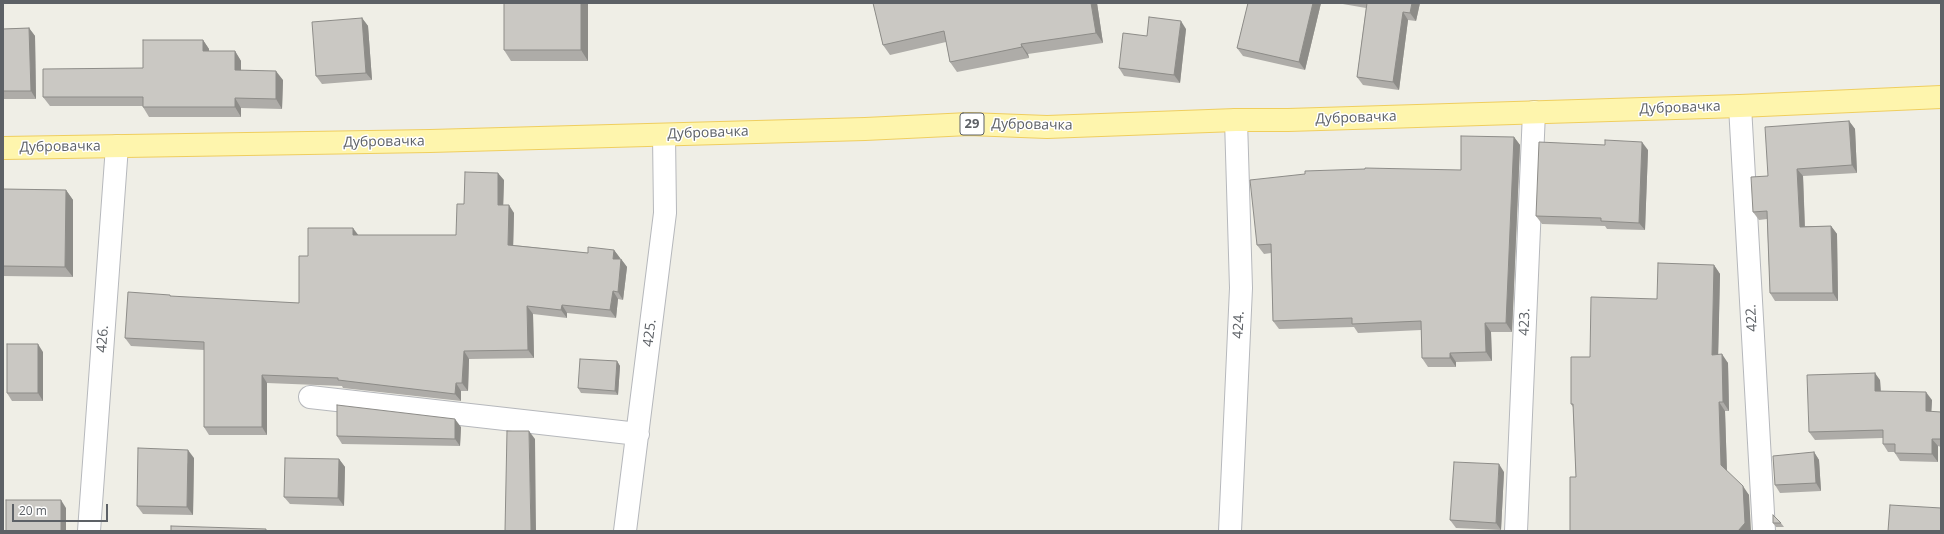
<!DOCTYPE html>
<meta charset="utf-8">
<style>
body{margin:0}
#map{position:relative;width:1944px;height:534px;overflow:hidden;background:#efeee6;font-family:"Open Sans",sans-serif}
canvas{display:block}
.frame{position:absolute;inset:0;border:4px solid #5d6166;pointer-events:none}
.scale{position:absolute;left:12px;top:504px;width:96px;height:18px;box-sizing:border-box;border:2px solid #5d6166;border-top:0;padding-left:5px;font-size:12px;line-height:14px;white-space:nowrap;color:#5d6166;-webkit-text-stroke:3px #fff;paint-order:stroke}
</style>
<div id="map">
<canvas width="1944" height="534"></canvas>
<div class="frame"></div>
<div class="scale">20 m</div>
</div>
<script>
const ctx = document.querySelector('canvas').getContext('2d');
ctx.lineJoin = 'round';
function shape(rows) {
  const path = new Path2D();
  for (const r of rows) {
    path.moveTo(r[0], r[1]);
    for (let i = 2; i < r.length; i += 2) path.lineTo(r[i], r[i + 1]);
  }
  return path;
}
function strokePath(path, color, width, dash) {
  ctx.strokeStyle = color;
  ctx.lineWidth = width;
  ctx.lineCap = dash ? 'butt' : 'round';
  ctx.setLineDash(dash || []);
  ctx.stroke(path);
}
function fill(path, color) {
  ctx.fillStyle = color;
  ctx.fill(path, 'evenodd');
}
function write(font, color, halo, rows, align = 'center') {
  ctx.font = font + ' "Open Sans",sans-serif';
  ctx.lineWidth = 3;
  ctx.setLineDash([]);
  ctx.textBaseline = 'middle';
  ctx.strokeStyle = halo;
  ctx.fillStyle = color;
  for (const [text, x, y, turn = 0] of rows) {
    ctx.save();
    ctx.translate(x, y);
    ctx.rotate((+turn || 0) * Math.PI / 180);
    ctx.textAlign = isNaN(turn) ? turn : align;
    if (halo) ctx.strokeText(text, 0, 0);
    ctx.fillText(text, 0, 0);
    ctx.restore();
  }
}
const minor = shape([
 [1740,106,1764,531],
 [310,397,638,434],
 [89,531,117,146],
 [625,531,665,213,664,135],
 [1230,531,1241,288,1236,120],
 [1516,531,1534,112]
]);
const primary = shape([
 [3,148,430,141,865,129,969,124,1047,127,1236,120,1288,120,1740,106,1941,97]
]);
strokePath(minor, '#b6b8bc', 24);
strokePath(primary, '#efce5f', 24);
strokePath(minor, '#fff', 22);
strokePath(primary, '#fef5ad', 22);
fill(shape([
 [588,3,588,61,511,61,504,50],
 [873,3,1097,3,1103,43,1028,54,1029,58,957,72,950,62,946,42,890,55,883,45],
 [1248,3,1321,3,1305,70,1243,56,1237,48],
 [1337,3,1420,3,1416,21,1408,20,1399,90,1363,85,1357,77,1366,8],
 [362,18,368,26,372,80,322,84,316,76],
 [29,28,35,36,36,99,3,99,3,29],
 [1186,29,1180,83,1124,76,1119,68,1147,36],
 [203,40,209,49,209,51,235,51,241,61,241,70,283,80,282,109,241,108,241,117,149,117,143,107,143,106,50,106,43,97,143,68],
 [1849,121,1855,129,1857,173,1803,176,1805,226,1831,226,1837,234,1838,301,1775,301,1770,293,1767,219,1759,220,1753,212,1768,176],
 [1514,137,1520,145,1512,332,1491,332,1492,361,1456,362,1456,367,1428,367,1422,358,1421,330,1358,333,1354,327,1279,329,1273,321,1271,253,1264,254,1257,245,1461,170],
 [1648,150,1645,230,1607,229,1605,226,1542,224,1536,216],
 [504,180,503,205,514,213,513,245,588,253,614,250,620,258,619,259,621,259,627,267,623,300,618,299,616,318,567,313,567,318,533,314,534,358,469,359,468,391,461,391,461,401,343,388,342,386,267,383,267,435,209,435,204,427,204,350,131,346,125,338,171,297,299,303,308,256,358,235,456,235,464,204],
 [3,189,66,190,73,200,73,277,3,276],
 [1714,265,1720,274,1718,354,1728,363,1729,411,1725,411,1727,471,1749,495,1576,477,1573,407,1571,404,1590,357,1657,299],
 [43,352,43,401,12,401,7,393],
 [617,361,620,366,618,395,581,393,578,388],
 [1880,380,1881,391,1932,400,1931,412,1941,412,1941,447,1938,446,1938,462,1900,461,1895,453,1895,452,1888,452,1883,444,1883,438,1815,440,1809,432],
 [461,427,460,446,342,444,337,436],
 [1814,452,1819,460,1821,491,1780,493,1775,485],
 [194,458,193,515,143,514,137,506],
 [339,459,345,467,344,506,290,504,284,497],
 [1504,472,1501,530,1456,528,1450,520],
 [1773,523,1781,523,1784,527,1776,527]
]), '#aeaca8');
fill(shape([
 [581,3,588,3,588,61,581,50],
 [1091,3,1097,3,1103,43,1096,33],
 [1313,3,1321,3,1305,70,1299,62],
 [1412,3,1420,3,1416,21,1410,13],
 [1403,12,1408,20,1399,90,1393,82],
 [362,18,368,26,372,80,366,73],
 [1181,21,1186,29,1180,83,1174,75],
 [29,28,35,36,36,99,31,91],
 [203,40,209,49,209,61,203,51],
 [1021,44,1028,54,1029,58,1022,47],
 [235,51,241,61,241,79,235,70],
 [276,71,283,80,282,109,276,99],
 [235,98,241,108,241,117,235,107],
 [1849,121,1855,129,1857,173,1852,165],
 [1514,137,1520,145,1512,332,1506,323],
 [1642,142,1648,150,1645,230,1639,223],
 [1797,169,1803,176,1805,234,1800,227],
 [498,173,504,180,503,213,498,205],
 [66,190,73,200,73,277,65,267],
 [509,205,514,213,513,253,508,245],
 [1831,226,1837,234,1838,301,1833,293],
 [353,228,359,236,353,235],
 [614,250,620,258,619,267,613,259],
 [621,259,627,267,623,300,618,292],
 [1714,265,1720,274,1718,363,1712,355],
 [613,291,618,299,616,318,610,310],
 [562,305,567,313,567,318,561,310],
 [527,306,533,314,534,358,528,350],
 [1485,323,1491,332,1492,361,1486,352],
 [38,344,43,352,43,401,38,393],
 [464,351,469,359,468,391,462,383],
 [1450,353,1456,362,1456,367,1450,358],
 [1722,354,1728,363,1729,411,1723,402],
 [617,361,620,366,618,395,615,391],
 [1875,373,1880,380,1881,399,1875,391],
 [262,375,267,383,267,435,262,427],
 [456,383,461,391,461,401,455,394],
 [1926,392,1932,400,1931,419,1926,411],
 [1719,402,1725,411,1727,474,1721,465],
 [455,419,461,427,460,446,455,439],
 [529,431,535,439,536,531,531,531],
 [1932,439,1938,446,1938,462,1932,454],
 [188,450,194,458,193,515,187,507],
 [1814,452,1819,460,1821,491,1816,483],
 [339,459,345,467,344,506,338,498],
 [1499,464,1504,472,1501,530,1496,523],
 [1743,486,1749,495,1751,531,1738,531],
 [61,500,66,508,66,531,61,531]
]), '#8d8c88');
const building = shape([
 [504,3,581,3,581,50,504,50,504,3],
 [873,3,1091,3,1096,33,1021,44,1022,47,950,62,944,31,883,45,873,3],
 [1248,3,1313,3,1299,62,1237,48,1248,3],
 [1367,3,1412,3,1410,13,1403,12,1393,82,1357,77,1367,3],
 [1149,17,1181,21,1174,75,1119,68,1123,33,1147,36,1149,17],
 [362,18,366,73,316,76,312,22,362,18],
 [29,28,31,91,3,91,3,29,29,28],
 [143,40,203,40,203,51,235,51,235,70,276,71,276,99,235,98,235,107,143,107,143,97,43,97,43,69,143,68,143,40],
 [1849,121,1852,165,1797,169,1800,227,1831,226,1833,293,1770,293,1767,211,1753,212,1751,177,1768,176,1765,127,1849,121],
 [1461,136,1514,137,1506,323,1485,323,1486,352,1450,353,1450,358,1422,358,1421,321,1352,324,1352,318,1273,321,1271,244,1257,245,1250,180,1305,174,1305,171,1365,169,1365,168,1461,170,1461,136],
 [1605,140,1642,142,1639,223,1601,221,1601,218,1536,216,1539,142,1605,145,1605,140],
 [465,172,498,173,498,205,509,205,508,245,588,253,588,247,614,250,613,259,621,259,618,292,613,291,610,310,562,305,561,310,527,306,528,350,464,351,462,383,456,383,455,394,338,380,338,378,262,375,262,427,204,427,204,342,125,338,128,292,170,295,170,296,299,303,299,256,308,256,308,228,353,228,353,235,456,235,457,204,464,204,465,172],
 [3,189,66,190,65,267,3,266,3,189],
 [1658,263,1714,265,1712,355,1722,354,1723,402,1719,402,1721,465,1743,486,1745,523,1738,531,1570,531,1570,477,1576,477,1573,404,1571,404,1571,357,1590,357,1591,297,1657,299,1658,263],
 [7,344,38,344,38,393,7,393,7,344],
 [580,359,617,361,615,391,578,388,580,359],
 [1875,373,1875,391,1926,392,1926,411,1941,412,1941,439,1932,439,1932,454,1895,453,1895,444,1883,444,1883,430,1809,432,1807,375,1875,373],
 [337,405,455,419,455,439,337,436,337,405],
 [507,431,529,431,531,531,505,531,507,431],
 [138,448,188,450,187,507,137,506,138,448],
 [1814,452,1816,483,1775,485,1773,456,1814,452],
 [285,458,339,459,338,498,284,497,285,458],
 [1454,462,1499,464,1496,523,1450,520,1454,462],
 [6,500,61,500,61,531,6,531,6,500],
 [1890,505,1941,508,1941,531,1888,531,1890,505],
 [1773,515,1781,523,1773,523,1773,515],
 [171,526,266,529,266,531,171,531,171,526]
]);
fill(building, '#cac8c3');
strokePath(building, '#8d8c88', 1);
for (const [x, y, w] of [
 [972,124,24]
]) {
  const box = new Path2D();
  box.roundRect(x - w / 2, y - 11, w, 22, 3);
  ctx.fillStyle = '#fff';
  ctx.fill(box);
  strokePath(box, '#5d6166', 1);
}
write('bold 13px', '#5d6166', null, [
 ["29",972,124]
]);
write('14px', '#5d6166', '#fff', [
 ["Дубровачка",1680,108,-2],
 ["Дубровачка",1356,118,-2],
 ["Дубровачка",1032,125,1],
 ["Дубровачка",708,133,-2],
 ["Дубровачка",384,142,-1],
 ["Дубровачка",60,147,-1],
 ["422.",1752,318,-93],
 ["423.",1525,322,-88],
 ["424.",1239,325,-87],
 ["425.",650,333,-83],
 ["426.",103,339,-86]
]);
</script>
